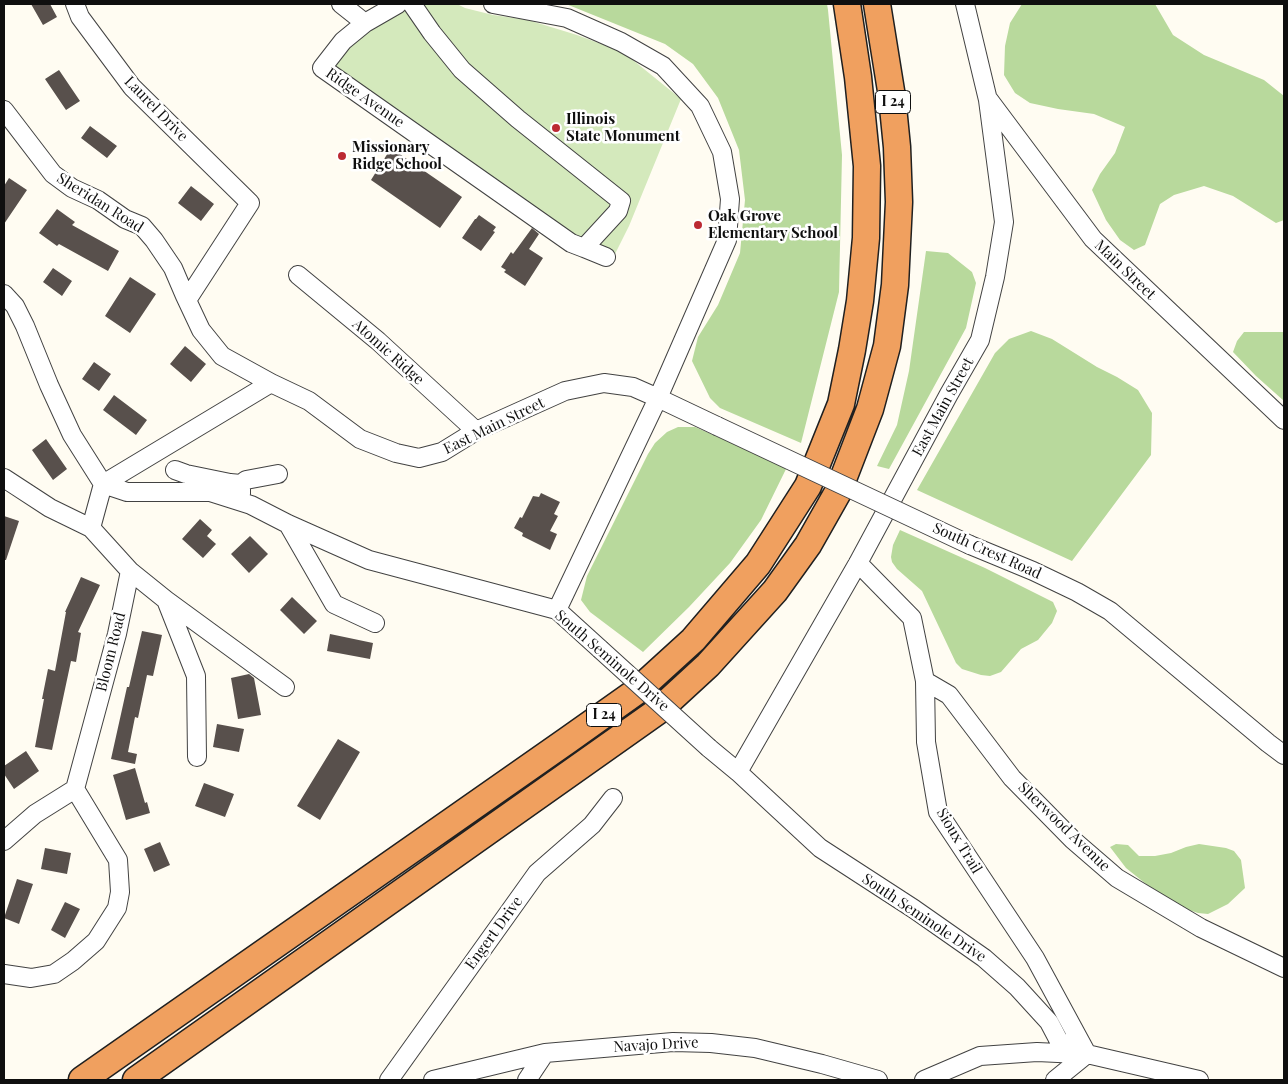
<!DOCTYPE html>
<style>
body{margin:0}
#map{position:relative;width:1288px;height:1084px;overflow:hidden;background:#fffcf2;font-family:"Playfair Display",serif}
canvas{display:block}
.frame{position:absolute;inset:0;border:5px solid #0f0f0f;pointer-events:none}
</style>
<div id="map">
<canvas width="1288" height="1084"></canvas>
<div class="frame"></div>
</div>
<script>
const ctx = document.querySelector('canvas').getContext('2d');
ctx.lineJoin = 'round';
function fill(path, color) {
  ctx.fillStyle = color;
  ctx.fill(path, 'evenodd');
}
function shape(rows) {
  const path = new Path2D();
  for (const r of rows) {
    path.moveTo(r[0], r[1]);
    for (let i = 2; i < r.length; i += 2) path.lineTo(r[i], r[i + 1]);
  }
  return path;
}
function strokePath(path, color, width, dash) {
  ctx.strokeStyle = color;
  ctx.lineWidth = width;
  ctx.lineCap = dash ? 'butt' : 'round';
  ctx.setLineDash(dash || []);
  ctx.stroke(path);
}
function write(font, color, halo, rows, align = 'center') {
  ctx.font = font + ' "Playfair Display",serif';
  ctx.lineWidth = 5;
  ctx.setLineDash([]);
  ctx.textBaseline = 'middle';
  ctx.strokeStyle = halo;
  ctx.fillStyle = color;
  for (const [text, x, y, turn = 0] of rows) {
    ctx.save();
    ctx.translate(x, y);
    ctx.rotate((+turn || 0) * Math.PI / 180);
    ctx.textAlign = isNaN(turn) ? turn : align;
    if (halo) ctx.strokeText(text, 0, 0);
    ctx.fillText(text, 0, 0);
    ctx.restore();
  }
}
fill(shape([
 [412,4,457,4,465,8,493,15,528,20,577,35,623,52,681,99,629,226,614,256,590,245,336,67,333,60,346,45]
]), '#d4e9bc');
fill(shape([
 [566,4,827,4,828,10,842,155,839,292,801,443,720,408,710,398,692,361,698,337,718,305,740,253,745,200,739,150,718,98,693,64,665,44],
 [1022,4,1155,4,1173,35,1204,55,1264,80,1284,96,1284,220,1276,223,1233,196,1204,186,1174,195,1160,204,1145,245,1134,250,1120,240,1106,220,1092,190,1100,174,1115,153,1125,127,1094,114,1058,109,1030,103,1015,93,1004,75,1005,46,1010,23],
 [926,251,948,253,972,272,976,283,966,328,889,469,877,466,897,425,909,371],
 [1031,331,1052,339,1097,367,1117,377,1138,390,1152,413,1151,455,1072,561,917,490,995,353,1009,339],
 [1244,332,1284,332,1284,401,1256,376,1233,352,1237,341],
 [678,427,695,427,787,467,761,520,730,563,689,607,643,652,590,612,581,600,587,576,648,454,655,443,667,432],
 [900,530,985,568,1053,602,1057,611,1052,623,1038,640,1021,649,1001,672,990,676,981,675,962,669,956,663,922,591,897,569,892,562,891,557,893,545],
 [1116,844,1128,845,1139,856,1155,856,1171,853,1186,847,1199,844,1226,848,1234,851,1241,860,1245,888,1228,904,1208,914,1198,913,1186,909,1166,900,1126,868,1110,847]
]), '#b8d99c');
fill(shape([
 [31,4,50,4,57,17,43,25],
 [59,70,80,101,66,110,45,79],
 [90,126,117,146,107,158,81,138],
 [391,148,462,197,440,228,371,180],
 [9,178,27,190,4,224,4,186],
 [191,186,214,204,201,221,178,203],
 [57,209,75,222,72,225,119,251,108,271,59,244,57,246,39,233],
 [479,215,496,227,493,231,495,232,481,251,462,238,475,219,476,219],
 [532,228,539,234,529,249,543,258,525,286,504,272,506,270,501,267,511,252,513,254],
 [53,268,72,281,62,296,43,282],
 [130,277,156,294,130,333,105,316],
 [185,346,206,364,191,382,170,364],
 [94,362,111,374,99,391,82,379],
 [114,395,147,420,136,435,103,410],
 [46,439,67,469,53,480,32,450],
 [541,493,560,502,554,514,558,516,550,531,557,534,550,550,522,536,523,533,514,528,520,517,522,518,533,496,539,497],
 [4,516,19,521,6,560,4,560],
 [200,519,212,530,207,536,216,544,203,558,182,539],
 [250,536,268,554,249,573,231,554],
 [81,577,100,585,78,632,81,633,76,662,71,661,52,750,35,747,44,699,42,699,48,669,55,671,66,612,65,612],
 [292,597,317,621,304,634,280,610],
 [142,631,162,635,153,676,147,675,138,718,135,717,128,752,137,754,135,764,111,759,127,687,129,687],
 [330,634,373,643,370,659,327,651],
 [249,674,254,678,261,715,238,719,231,678],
 [217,724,244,729,239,752,213,747],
 [338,739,360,752,320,820,297,806],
 [26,751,39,771,14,789,4,774,4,766],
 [135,768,145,803,147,802,150,813,126,820,113,775],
 [204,783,234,794,225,817,195,806],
 [160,842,170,865,154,872,144,849],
 [45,848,71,853,67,874,41,869],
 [17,879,33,884,19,924,4,918],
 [65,902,80,909,65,938,51,930]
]), '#58504c');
const minor = shape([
 [75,4,80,17,132,87,250,203,187,300],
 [341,4,365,23],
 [398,4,365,23,343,41,322,68,571,243,584,248,618,211,621,201,518,119,462,70,432,33,412,4],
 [493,4,567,18,621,42,663,66,700,106,722,152,730,199,727,240,658,398,557,610],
 [989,100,1093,239,1284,420],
 [4,110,53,174,72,188,98,200,125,219,142,226,154,240,173,268,185,296,201,330,222,356,271,383],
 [584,248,606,257],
 [298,275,378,341,476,431],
 [4,294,15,306,25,326,49,385,72,435,103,484,127,492,210,492,251,505,288,524,369,560,557,610,600,649],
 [175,470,186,474,230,483,241,484],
 [4,478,50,508,91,528,103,484],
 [103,484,271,383,309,401,360,439,396,453,419,458,442,452,476,431,565,391,604,383,633,387,658,398,717,426],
 [241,494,241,484,246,480,278,474],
 [288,524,334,604,375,623],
 [970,545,1033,571,1077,592,1110,611,1268,743,1284,755],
 [858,563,912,618,925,681,926,742,938,812,1035,958,1087,1054],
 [130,571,166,600,196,676,197,757],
 [166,600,285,687],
 [925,681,949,695,1012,778,1073,840,1117,878,1201,928,1284,968],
 [709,748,738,772,820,848,914,909,984,958,1017,987,1049,1022,1059,1041,1087,1054,1199,1080],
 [738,772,858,563,949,394,980,340,995,277,1004,222,988,100,965,4],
 [75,789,117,634,130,571,91,528],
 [4,841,35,814,75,789,118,860,120,892,117,908,96,941,73,961,54,974,31,978,4,974],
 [389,1080,537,873,592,825,613,798],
 [433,1080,545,1053,673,1042,711,1043,755,1048,822,1064,878,1080],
 [527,1080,545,1053],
 [924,1080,980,1056,1037,1052,1079,1054],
 [1055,1080,1087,1054]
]);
const highway = shape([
 [82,1080,568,740,637,691,693,640,758,564,808,486,841,404,852,350,860,301,866,238,867,166,858,77,847,4],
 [136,1080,658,711,708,665,775,591,808,545,838,492,870,409,887,346,895,285,899,202,897,147,892,97,877,4]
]);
strokePath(minor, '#424242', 20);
strokePath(highway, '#202020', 29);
strokePath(minor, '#fff', 18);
strokePath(highway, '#f0a05f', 26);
const minorBridge = shape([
 [717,426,970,545],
 [600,649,709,748]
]);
strokePath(minorBridge, '#424242', 20, []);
strokePath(minorBridge, '#fff', 18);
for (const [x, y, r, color] of [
 [556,128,5,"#bc2a33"],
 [342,156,5,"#bc2a33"],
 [698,225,5,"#bc2a33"]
]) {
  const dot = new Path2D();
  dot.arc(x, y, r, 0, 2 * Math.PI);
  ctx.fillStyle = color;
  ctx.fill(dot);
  strokePath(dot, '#fff', 2);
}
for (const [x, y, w] of [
 [893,102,35],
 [604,715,35]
]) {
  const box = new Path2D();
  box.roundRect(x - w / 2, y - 11.5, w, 23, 4);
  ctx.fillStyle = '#fff';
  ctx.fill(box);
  strokePath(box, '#0f0f0f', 1);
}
write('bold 14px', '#0f0f0f', null, [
 ["I 24",893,102],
 ["I 24",604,715]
]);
write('15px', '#0f0f0f', '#fff', [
 ["Ridge Avenue",365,98,35],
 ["Laurel Drive",156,109,46],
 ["Sheridan Road",100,203,32],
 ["Main Street",1125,270,44],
 ["Atomic Ridge",388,352,42],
 ["East Main Street",943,407,-61],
 ["East Main Street",494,426,-26],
 ["South Crest Road",987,551,24],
 ["Bloom Road",111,652,-76],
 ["South Seminole Drive",612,661,41],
 ["Sherwood Avenue",1064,827,44],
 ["Sioux Trail",959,841,59],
 ["South Seminole Drive",924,918,34],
 ["Engert Drive",494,933,-54],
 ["Navajo Drive",656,1045,-3]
]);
write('bold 15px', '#0f0f0f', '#fff', [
 ["Illinois",566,119],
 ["State Monument",566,136],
 ["Missionary",352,147],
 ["Ridge School",352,164],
 ["Oak Grove",708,216],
 ["Elementary School",708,233]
], 'left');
</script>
